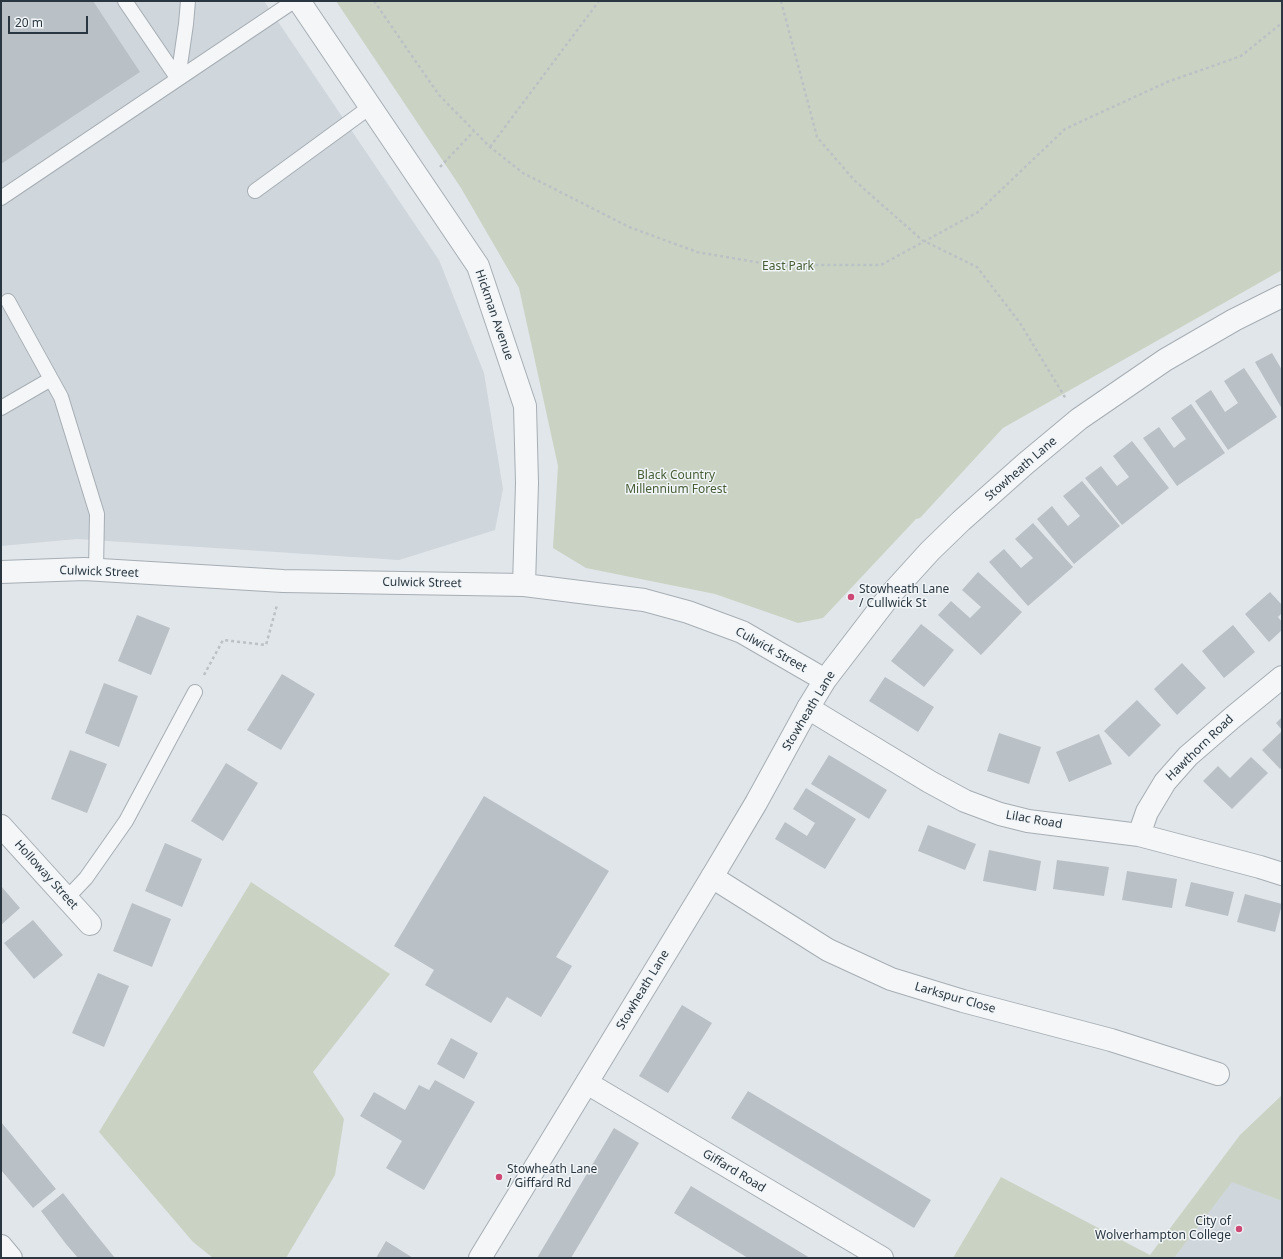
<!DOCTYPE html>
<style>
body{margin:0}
#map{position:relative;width:1283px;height:1259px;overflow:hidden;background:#e1e6ea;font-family:"Noto Sans",sans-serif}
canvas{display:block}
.frame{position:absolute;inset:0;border:2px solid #2a3741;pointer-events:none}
.scale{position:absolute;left:8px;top:16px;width:80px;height:18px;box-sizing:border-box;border:2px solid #2a3741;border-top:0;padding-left:5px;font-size:12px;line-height:14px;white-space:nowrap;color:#2a3741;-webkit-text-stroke:3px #f1f5f7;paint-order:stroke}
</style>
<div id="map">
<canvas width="1283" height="1259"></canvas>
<div class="frame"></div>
<div class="scale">20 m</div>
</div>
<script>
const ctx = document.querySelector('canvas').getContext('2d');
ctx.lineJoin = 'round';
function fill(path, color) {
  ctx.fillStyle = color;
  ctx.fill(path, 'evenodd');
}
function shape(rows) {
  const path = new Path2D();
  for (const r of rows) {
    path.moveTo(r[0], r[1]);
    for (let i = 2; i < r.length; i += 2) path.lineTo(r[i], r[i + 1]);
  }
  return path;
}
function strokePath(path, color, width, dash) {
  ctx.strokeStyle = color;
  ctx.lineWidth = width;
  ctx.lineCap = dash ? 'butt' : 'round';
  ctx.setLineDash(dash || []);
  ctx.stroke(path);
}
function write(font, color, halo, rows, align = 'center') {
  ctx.font = font + ' "Noto Sans",sans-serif';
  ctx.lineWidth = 3;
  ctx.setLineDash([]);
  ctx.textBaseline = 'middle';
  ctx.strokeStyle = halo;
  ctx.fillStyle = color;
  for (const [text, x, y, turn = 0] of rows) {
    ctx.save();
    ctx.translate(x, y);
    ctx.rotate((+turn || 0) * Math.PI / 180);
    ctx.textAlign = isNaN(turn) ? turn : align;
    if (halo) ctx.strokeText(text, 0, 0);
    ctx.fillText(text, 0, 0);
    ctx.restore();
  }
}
fill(shape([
 [1,1,264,1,439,260,484,373,503,489,495,530,399,560,77,539,1,546],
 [1232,1181,1282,1201,1282,1258,1174,1258]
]), '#cfd6dc');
fill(shape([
 [336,1,1282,1,1282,270,1003,428,920,518,916,519,823,618,798,623,715,594,586,568,553,548,558,466,519,288,461,188],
 [251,882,390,974,313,1072,344,1119,335,1175,286,1258,213,1258,193,1242,99,1132],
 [1282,1095,1282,1201,1232,1182,1174,1258,953,1258,1001,1177,1150,1255,1240,1135]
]), '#cad3c3');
fill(shape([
 [1,1,93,1,140,72,1,164],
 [1272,353,1282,370,1282,409,1255,362],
 [1244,368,1277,417,1228,450,1195,401,1211,390,1225,412,1238,403,1224,381],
 [1191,404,1225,453,1177,486,1143,438,1159,427,1174,448,1180,443,1186,439,1171,418],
 [1132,441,1169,488,1122,525,1085,478,1101,466,1117,486,1129,477,1113,456],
 [1082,481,1120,526,1074,564,1037,519,1052,506,1068,526,1080,516,1063,496],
 [1033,523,1073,567,1028,606,989,562,1004,549,1021,568,1033,558,1015,539],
 [978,572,1022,612,981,655,938,615,951,601,970,618,981,607,962,590],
 [1270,592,1282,605,1282,613,1278,617,1282,622,1282,630,1269,642,1245,614],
 [137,615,170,628,151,675,118,661],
 [921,624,954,650,924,687,891,661],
 [1233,625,1255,652,1224,678,1202,651],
 [1182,663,1206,688,1177,715,1154,689],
 [282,674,315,694,281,750,247,730],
 [885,677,934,707,918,732,869,701],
 [104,683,138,696,119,747,85,733],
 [1137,700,1161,725,1129,757,1104,731],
 [1282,717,1282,730,1276,723],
 [1282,731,1282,767,1280,769,1262,750],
 [999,733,1041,747,1029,784,987,771],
 [1099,734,1112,764,1069,782,1056,752],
 [70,750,107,764,87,813,51,799],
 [829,755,887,790,869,819,811,784],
 [1251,757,1268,773,1232,809,1203,781,1218,766,1230,778],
 [226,763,258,783,223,841,191,821],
 [806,788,856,819,825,869,775,839,785,822,807,836,815,823,793,809],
 [484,796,609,871,556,957,572,966,541,1017,507,997,491,1023,425,985,434,970,394,946],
 [928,825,976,844,965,870,918,851],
 [165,843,202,859,182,907,145,891],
 [989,850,1041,861,1036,891,983,881],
 [1057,860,1109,867,1104,896,1053,889],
 [1127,871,1177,879,1172,908,1122,900],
 [1191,882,1234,892,1228,916,1185,906],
 [1,886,20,908,1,925],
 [1245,894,1282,904,1275,932,1237,922],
 [132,903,171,919,152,967,113,951],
 [33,920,63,955,34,979,4,943],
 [98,973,129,986,104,1047,72,1033],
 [682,1005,712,1023,668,1093,639,1076],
 [451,1038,478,1053,464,1079,437,1064],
 [435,1080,475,1102,424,1190,386,1168,402,1141,360,1116,374,1092,405,1110,419,1085,429,1090],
 [748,1091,931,1200,914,1228,731,1118],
 [1,1122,56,1189,33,1208,1,1170],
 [614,1128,639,1143,571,1258,537,1258],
 [691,1186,810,1258,748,1258,674,1213],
 [63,1193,89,1226,115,1258,78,1258,66,1244,41,1211],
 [386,1241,413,1258,376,1258]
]), '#b9c0c6');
const service = shape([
 [125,1,178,79],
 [178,79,186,24,188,1],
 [255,191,370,107],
 [1,198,294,1],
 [8,301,61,397,97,514,96,570],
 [1,408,51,379],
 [67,898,86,878,126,821,195,692]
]);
const minor = shape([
 [1,572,84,569,283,581,524,585],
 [808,708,930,782,965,801,1000,814,1028,821,1139,835,1260,867,1282,874],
 [1,826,90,924],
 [1139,835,1147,812,1165,782,1188,756,1232,718,1282,677],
 [712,877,828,950,891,979,963,1001,1111,1040,1218,1074],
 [587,1083,882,1258],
 [1,1246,11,1258]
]);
const tertiary = shape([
 [299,1,478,266,525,406,527,483,524,585,644,600,688,612,742,632,825,680],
 [480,1258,712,877,756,803,808,708,825,680,891,594,930,551,961,521,1025,464,1079,419,1165,360,1234,320,1282,296]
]);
strokePath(service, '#a6aeb4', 16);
strokePath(minor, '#a6aeb4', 24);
strokePath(tertiary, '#a6aeb4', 24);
strokePath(shape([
 [374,1,439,95,490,147,523,173,629,227,697,252,774,265,881,265,978,212,1065,129,1167,82,1241,56,1282,23],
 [781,1,817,137,854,180,922,240,977,267,1020,323,1066,399],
 [490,147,599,1],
 [440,167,474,131],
 [204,675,223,640,266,645,277,605]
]), '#bbc1c5', 2.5, [3, 3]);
strokePath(service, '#f4f6f8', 14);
strokePath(minor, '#f4f6f8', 22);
strokePath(tertiary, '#f4f6f8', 22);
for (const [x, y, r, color] of [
 [851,597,4,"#cc4976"],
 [499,1177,4,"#cc4976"],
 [1239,1229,4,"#cc4976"]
]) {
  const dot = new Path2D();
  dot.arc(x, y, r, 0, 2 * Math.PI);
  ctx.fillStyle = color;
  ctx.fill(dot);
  strokePath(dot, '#f1f5f7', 1.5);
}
write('12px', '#465d37', '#f1f5f7', [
 ["East Park",788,267],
 ["Black Country",676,476],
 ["Millennium Forest",676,490]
]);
write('12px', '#2a3741', '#f1f5f7', [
 ["Hickman Avenue",494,315,71],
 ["Stowheath Lane",1021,469,-41],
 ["Culwick Street",99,572,2],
 ["Culwick Street",422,583,1],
 ["Culwick Street",771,650,29],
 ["Stowheath Lane",809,711,-59],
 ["Hawthorn Road",1200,748,-44],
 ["Lilac Road",1034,820,10],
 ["Holloway Street",46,875,48],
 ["Stowheath Lane",643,990,-59],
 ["Larkspur Close",955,998,16],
 ["Giffard Road",734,1171,31]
]);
write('12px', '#2a3741', '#f1f5f7', [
 ["Stowheath Lane",859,590],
 ["/ Cullwick St",859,604],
 ["Stowheath Lane",507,1170],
 ["/ Giffard Rd",507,1184],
 ["City of",1231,1222,"right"],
 ["Wolverhampton College",1231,1236,"right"]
], 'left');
</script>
